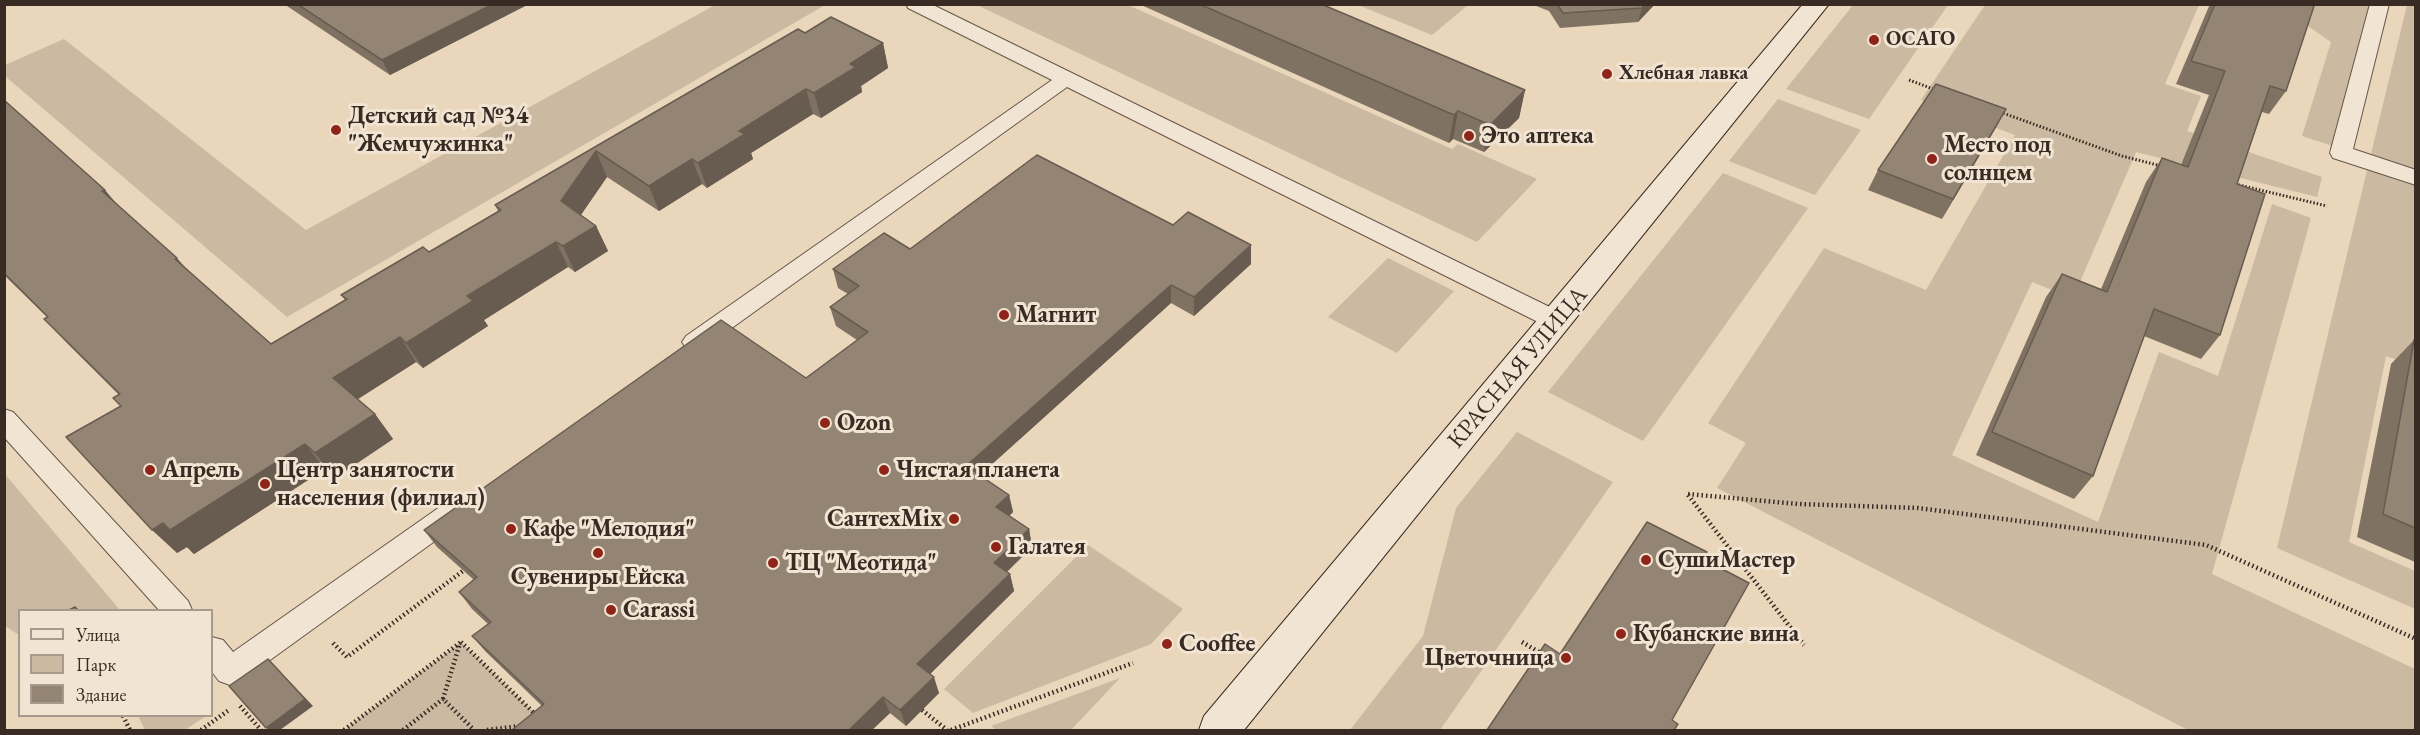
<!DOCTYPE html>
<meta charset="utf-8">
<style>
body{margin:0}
#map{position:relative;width:2420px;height:735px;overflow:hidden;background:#e9d6bb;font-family:"EB Garamond",serif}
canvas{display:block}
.frame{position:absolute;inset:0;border:6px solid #382b24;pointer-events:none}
.legend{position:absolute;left:18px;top:609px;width:195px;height:108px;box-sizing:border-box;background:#f1e4d3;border:2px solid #a79a8d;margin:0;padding:8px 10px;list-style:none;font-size:18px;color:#382b24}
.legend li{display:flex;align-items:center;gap:12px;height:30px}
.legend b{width:30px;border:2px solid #a79a8d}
</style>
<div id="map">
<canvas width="2420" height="735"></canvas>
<div class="frame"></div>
<ul class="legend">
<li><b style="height:8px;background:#f1e4d3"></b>Улица</li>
<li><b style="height:16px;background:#cbb9a1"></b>Парк</li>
<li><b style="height:16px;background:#948473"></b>Здание</li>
</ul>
</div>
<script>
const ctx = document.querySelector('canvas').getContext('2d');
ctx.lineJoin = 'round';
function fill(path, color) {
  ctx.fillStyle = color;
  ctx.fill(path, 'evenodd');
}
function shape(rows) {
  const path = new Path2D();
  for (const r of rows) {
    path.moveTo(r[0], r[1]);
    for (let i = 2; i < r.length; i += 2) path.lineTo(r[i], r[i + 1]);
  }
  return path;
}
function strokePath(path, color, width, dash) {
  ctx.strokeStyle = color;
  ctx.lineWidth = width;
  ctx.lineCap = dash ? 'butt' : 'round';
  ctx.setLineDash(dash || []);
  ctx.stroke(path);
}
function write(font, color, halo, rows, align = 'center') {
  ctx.font = font + ' "EB Garamond",serif';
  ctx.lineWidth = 6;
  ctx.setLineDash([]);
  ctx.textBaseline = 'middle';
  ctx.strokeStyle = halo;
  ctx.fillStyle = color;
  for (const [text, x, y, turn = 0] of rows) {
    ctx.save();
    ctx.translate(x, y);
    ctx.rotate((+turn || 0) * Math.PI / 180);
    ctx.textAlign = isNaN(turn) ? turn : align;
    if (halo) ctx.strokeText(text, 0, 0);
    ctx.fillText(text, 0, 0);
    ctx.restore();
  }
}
fill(shape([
 [717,4,825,5,287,317,5,76,5,65,64,39,306,230],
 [977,5,1128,5,1452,149,1458,144,1537,179,1477,242],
 [1358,5,1468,5,1432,35],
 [1853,5,1948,5,1869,119,1786,89],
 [1985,5,2199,5,2165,84,2201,96,2187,131,2322,177,2317,197,2136,152,2073,298,2032,282,1952,455,2098,522,2159,352,2218,376,2272,204,2311,218,2212,574,2415,669,2415,730,2188,730,1717,488,1746,443,1708,423,1824,248,1926,290,2015,135,1921,100],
 [2311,5,2371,5,2333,146,2302,136,2331,42,2305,24],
 [2407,5,2415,5,2415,169,2371,154],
 [1778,99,1861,130,1815,195,1729,161],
 [2368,166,2415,182,2415,366,2386,356,2349,542,2415,571,2415,609,2277,548],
 [1723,173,1808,208,1643,441,1548,392],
 [1388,258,1454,291,1397,353,1328,317],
 [1517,432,1613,482,1440,730,1350,730,1423,636,1456,508],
 [4,473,120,610,20,610,19,635,5,626],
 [1088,545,1183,609,1151,644,973,713,944,689],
 [461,642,545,723,536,730,344,730],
 [1120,678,1071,730,997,730,991,726],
 [138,716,206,716,185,730,145,730]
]), '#cbb9a1');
const lane = shape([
 [906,4,931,4,1566,315,1569,321,1566,327,1557,330,1548,327,1067,87,704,348,695,351,686,348,682,342,686,336,1052,80,908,8,906,4],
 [2370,4,2389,4,2353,149,2416,170,2416,185,2333,158,2330,153,2370,4],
 [4,409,13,412,188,601,192,610,159,610,4,437,4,409],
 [454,501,464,504,468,512,464,520,241,681,230,685,219,681,212,672,212,637,223,640,233,652,444,504,454,501]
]);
const secondary = shape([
 [1803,4,1829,4,1244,730,1199,730,1204,716,1803,4]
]);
strokePath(lane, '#64564a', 2);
strokePath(secondary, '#382b24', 2);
strokePath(shape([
 [1909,80,1936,90],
 [2000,112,2122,156,2161,166],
 [2235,184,2327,206]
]), '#382b24', 3, [1.5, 2]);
strokePath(shape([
 [1688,494,1798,504,1918,508,2206,545,2416,639],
 [1688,495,1804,645],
 [461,642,535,714],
 [1522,642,1544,655],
 [333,643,347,657,463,571],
 [443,699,460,643],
 [240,706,261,730],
 [922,710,947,730],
 [123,716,130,730],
 [201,730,229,710],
 [344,730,461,642],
 [403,730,443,699,474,730],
 [487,730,520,726],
 [951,730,1133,663]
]), '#382b24', 4.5, [1.5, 3]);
fill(lane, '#f1e4d3');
fill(secondary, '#f1e4d3');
fill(shape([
 [284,4,529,4,390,75],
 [1139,4,1321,4,1525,90,1519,118,1484,152,1453,139,1449,143],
 [1531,4,1655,4,1638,22,1560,28,1549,11],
 [2210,4,2308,4,2286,91,2269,114,2262,112,2237,184,2220,335,2201,359,2144,336,2093,476,2074,499,1976,455,2046,297,2062,274,2101,289,2146,182,2162,158,2181,165,2209,95,2176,84],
 [805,33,883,43,888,68,861,86,862,92,821,118,813,114,751,153,753,159,707,188,702,184,659,211,607,177,581,215,596,226,608,251,575,272,568,267,484,320,488,326,423,368,416,362,357,399,375,414,393,439,335,478,325,469,194,554,187,547,177,553,121,406,113,398,119,395,68,344,44,319,47,317,4,275,4,100,188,270,271,344,345,300,341,295,429,252,498,211,495,205],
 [2006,109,1942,219,1868,190,1878,170],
 [1173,225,1251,264,1194,316,1171,303,980,475,1009,495,1013,512,1009,516,1029,529,1032,547,1007,572,1010,574,1014,591,930,674,939,693,906,726,890,713,872,730,512,730,542,706,486,652,472,636,488,624,472,609,459,592,474,580,437,547,424,530,806,378,857,340,836,326,830,307,848,294,838,288,833,269,910,249],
 [2414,340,2415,341,2415,562,2357,537,2391,364]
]), '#7f7263');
fill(shape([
 [493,4,529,4,390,75,382,60],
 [1645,4,1655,4,1638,22,1642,8],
 [883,43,888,68,861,86,862,92,821,118,814,93,850,64],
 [806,89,813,114,751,153,753,159,707,188,698,163,739,131],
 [1525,90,1519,118,1484,152,1490,125],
 [2006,109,1995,129,1942,219,1953,199],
 [1458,111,1453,139,1449,143,1454,115],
 [596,151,607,177,573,226,561,201],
 [692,159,702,184,659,211,649,186],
 [105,190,126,215,102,191],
 [596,226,608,251,575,272,563,246],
 [556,242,568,267,484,320,488,326,423,368,406,343,467,296],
 [1251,245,1251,264,1194,316,1194,297],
 [177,258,198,283,175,259],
 [1171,285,1171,303,970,484,966,466],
 [400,337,416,362,352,403,333,378],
 [375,414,393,439,335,478,315,453],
 [305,444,325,469,194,554,187,547,177,553,152,530],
 [1009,495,1013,512,1000,525,996,507],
 [1029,529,1032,547,998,580,994,563],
 [1010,574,1014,591,923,681,917,664],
 [268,659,313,706,280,730,270,730,266,728],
 [934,677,939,693,906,726,900,710],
 [883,697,890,713,872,730,849,730]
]), '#685c50');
const building = shape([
 [297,4,493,4,382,60,297,4],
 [1199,4,1321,4,1525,90,1490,125,1458,111,1454,115,1199,4],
 [1557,4,1645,4,1642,8,1563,13,1557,4],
 [2215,4,2308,4,2314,6,2286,91,2270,86,2237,184,2265,194,2220,335,2154,309,2093,476,1992,432,2062,274,2107,292,2162,158,2188,167,2225,71,2191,61,2215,4],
 [831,17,883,43,850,64,856,67,814,93,806,89,739,131,745,134,698,163,692,159,649,186,596,151,561,201,596,226,563,246,556,242,467,296,473,301,406,343,400,337,333,378,375,414,315,453,305,444,170,530,163,523,152,530,66,437,121,406,113,398,120,394,44,319,48,317,4,273,4,100,105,190,102,191,177,258,175,259,271,344,347,299,341,295,423,247,429,252,501,210,495,205,798,29,805,33,831,17],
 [1936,84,2006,109,1953,199,1878,170,1936,84],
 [1037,155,1173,225,1188,212,1251,245,1194,297,1171,285,966,466,1009,495,996,507,1029,529,994,563,1010,574,917,664,934,677,900,710,883,697,849,730,512,730,544,704,472,636,491,622,459,592,477,577,424,530,721,320,806,378,868,332,830,307,859,286,833,269,884,233,910,249,1037,155],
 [2414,340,2415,341,2415,528,2383,514,2414,340],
 [1647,522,1707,552,1703,559,1749,583,1672,720,1678,724,1674,730,1487,730,1545,644,1560,654,1647,522],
 [75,607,78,610,69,610,75,607],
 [268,659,305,699,266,728,229,686,268,659]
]);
fill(building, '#948473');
strokePath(building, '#685c50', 1.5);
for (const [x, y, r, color] of [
 [1874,40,6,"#8f2418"],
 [1607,74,6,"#8f2418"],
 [336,130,6,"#8f2418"],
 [1469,136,6,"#8f2418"],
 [1932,159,6,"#8f2418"],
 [1004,315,6,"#8f2418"],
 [825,423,6,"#8f2418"],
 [150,470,6,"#8f2418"],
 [884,470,6,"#8f2418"],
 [265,484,6,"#8f2418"],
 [954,519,6,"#8f2418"],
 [511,529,6,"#8f2418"],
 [996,547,6,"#8f2418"],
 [598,553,6,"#8f2418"],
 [1646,560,6,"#8f2418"],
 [773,563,6,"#8f2418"],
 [611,610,6,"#8f2418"],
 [1621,634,6,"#8f2418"],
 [1167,644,6,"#8f2418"],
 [1566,658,6,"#8f2418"]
]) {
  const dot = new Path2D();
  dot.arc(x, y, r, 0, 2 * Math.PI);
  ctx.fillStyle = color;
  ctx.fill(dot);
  strokePath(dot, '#f1e4d3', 2);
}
write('bold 20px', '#382b24', '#f1e4d3', [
 ["ОСАГО",1886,40],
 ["Хлебная лавка",1619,74]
], 'left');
write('bold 24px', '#382b24', '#f1e4d3', [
 ["Детский сад №34",348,116],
 ["\"Жемчужинка\"",348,144],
 ["Это аптека",1481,136],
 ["Место под",1944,145],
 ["солнцем",1944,173],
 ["Магнит",1016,315],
 ["Ozon",837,423],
 ["Апрель",162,470],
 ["Центр занятости",277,470],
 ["населения (филиал)",277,498],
 ["Чистая планета",896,470],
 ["СантехMix",942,519,"right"],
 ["Кафе \"Мелодия\"",523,529],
 ["Галатея",1008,547],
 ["СушиМастер",1658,560],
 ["ТЦ \"Меотида\"",785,563],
 ["Сувениры Ейска",598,577,"center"],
 ["Carassi",623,610],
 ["Кубанские вина",1633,634],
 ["Cooffee",1179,644],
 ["Цветочница",1554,658,"right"]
], 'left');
write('24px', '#382b24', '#f1e4d3', [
 ["КРАСНАЯ УЛИЦА",1518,368,-50]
]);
</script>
